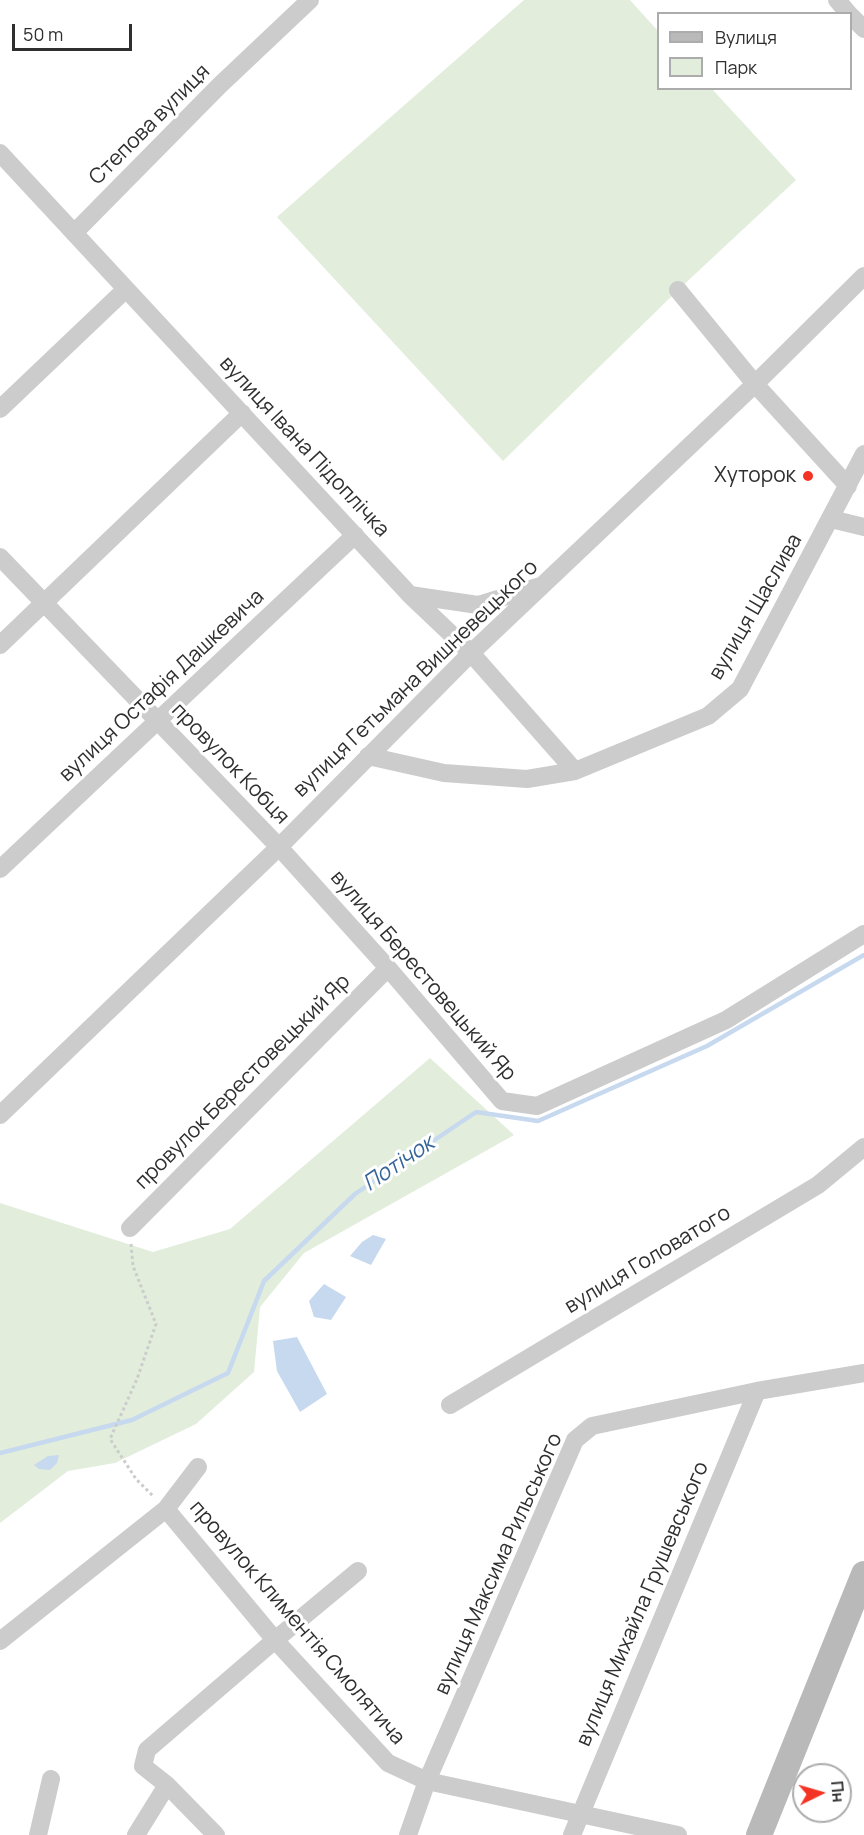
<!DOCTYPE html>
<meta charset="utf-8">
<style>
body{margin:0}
#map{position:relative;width:864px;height:1835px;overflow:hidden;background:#fff;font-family:Manrope,sans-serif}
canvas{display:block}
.legend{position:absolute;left:657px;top:12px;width:195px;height:78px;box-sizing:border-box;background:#fff;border:2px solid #acacac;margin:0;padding:8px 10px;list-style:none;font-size:18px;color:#2f2f2f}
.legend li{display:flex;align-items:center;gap:12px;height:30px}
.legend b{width:30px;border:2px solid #acacac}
.north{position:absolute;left:792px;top:1763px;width:60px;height:60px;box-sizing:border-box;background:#fff;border:2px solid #acacac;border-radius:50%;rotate:85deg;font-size:16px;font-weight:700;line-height:24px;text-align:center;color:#2f2f2f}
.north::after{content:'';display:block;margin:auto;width:21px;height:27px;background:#f33424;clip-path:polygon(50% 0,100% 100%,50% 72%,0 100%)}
.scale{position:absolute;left:12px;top:24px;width:120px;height:27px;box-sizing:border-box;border:3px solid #2f2f2f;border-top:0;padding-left:8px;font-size:18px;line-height:21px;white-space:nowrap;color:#2f2f2f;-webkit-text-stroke:4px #fff;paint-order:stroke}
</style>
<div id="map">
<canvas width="864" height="1835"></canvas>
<ul class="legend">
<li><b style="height:8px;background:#b9b9b9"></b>Вулиця</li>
<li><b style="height:16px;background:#e2eddc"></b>Парк</li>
</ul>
<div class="north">Пн</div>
<div class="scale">50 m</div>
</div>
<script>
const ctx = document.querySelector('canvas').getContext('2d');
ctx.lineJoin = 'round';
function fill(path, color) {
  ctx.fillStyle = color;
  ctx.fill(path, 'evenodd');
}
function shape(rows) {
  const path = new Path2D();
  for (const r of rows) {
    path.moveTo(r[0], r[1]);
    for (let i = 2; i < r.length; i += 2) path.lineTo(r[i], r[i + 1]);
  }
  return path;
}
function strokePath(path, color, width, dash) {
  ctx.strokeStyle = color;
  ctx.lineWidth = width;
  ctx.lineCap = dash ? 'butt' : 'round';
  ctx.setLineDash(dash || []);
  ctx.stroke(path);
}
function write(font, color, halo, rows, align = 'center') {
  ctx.font = font + ' Manrope,sans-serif';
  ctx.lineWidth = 6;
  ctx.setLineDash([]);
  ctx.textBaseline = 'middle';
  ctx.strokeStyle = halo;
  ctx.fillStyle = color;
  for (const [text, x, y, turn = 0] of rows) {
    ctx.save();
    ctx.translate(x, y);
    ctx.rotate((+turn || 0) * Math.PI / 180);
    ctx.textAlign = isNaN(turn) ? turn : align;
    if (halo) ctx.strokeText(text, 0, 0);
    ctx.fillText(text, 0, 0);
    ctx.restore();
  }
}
fill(shape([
 [524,0,630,0,658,31,658,88,712,89,796,180,678,290,503,461,277,217],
 [430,1058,514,1135,304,1253,260,1307,254,1372,196,1424,115,1463,68,1471,0,1523,0,1203,153,1252,230,1229]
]), '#e2eddc');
fill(shape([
 [373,1235,386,1239,371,1265,350,1256,362,1242],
 [324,1284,346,1297,331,1320,314,1317,309,1301],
 [297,1337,327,1394,300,1412,277,1371,273,1341],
 [59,1455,57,1463,50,1470,39,1469,34,1465,48,1456]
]), '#c6d9ef');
strokePath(shape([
 [0,1453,132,1420,228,1373,264,1281,355,1194,476,1112,538,1121,707,1046,864,955]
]), '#c6d9ef', 4.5);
strokePath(shape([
 [131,1244,133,1266,156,1324,137,1379,110,1439,136,1479,154,1497]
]), '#ccc', 3, [3, 3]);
strokePath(shape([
 [837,0,849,14],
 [850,15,864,29],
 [0,153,410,595,471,653,575,771],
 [74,233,219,86,310,0],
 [678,290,755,384,848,486],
 [0,409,126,289],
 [831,519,864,527],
 [0,557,279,847,388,968,502,1101,537,1106,726,1020,864,934],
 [410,595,478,605,540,586],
 [0,645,242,413],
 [368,756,444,773,527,779,575,771,708,716,740,689,864,454],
 [0,869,355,535],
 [0,1115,279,847,471,653,755,384,864,276],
 [130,1228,388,968],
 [450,1405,818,1185,864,1147],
 [166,1509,275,1640,388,1763,427,1781,678,1835],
 [0,1641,166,1509,198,1467],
 [38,1835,51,1779],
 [136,1835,167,1785],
 [216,1835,167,1785,143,1766,147,1750,275,1640,358,1571],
 [408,1835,427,1781,575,1440,592,1426,757,1391,864,1373],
 [572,1835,757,1391]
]), '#ccc', 18);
strokePath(shape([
 [759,1835,864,1574]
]), '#b9b9b9', 26);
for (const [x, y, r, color] of [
 [808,476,6,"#f33424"]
]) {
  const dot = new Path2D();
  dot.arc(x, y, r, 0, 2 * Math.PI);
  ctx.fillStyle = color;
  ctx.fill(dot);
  strokePath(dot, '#fff', 2);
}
write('21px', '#2f2f2f', '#fff', [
 ["Степова вулиця",150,125,-45],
 ["вулиця Івана Підоплічка",304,447,47],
 ["вулиця Щаслива",756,607,-60],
 ["вулиця Гетьмана Вишневецького",416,679,-44],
 ["вулиця Остафія Дашкевича",162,686,-43],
 ["провулок Кобця",230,764,46],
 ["вулиця Берестовецький Яр",423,976,49],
 ["провулок Берестовецький Яр",243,1082,-45],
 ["вулиця Головатого",648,1260,-31],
 ["вулиця Максима Рильського",499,1564,-66],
 ["вулиця Михайла Грушевського",643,1604,-67],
 ["провулок Климентія Смолятича",297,1623,49]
]);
write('21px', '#2f2f2f', '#fff', [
 ["Хуторок",796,476]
], 'right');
write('italic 22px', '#366398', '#fff', [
 ["Потічок",399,1164,-34]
]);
</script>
